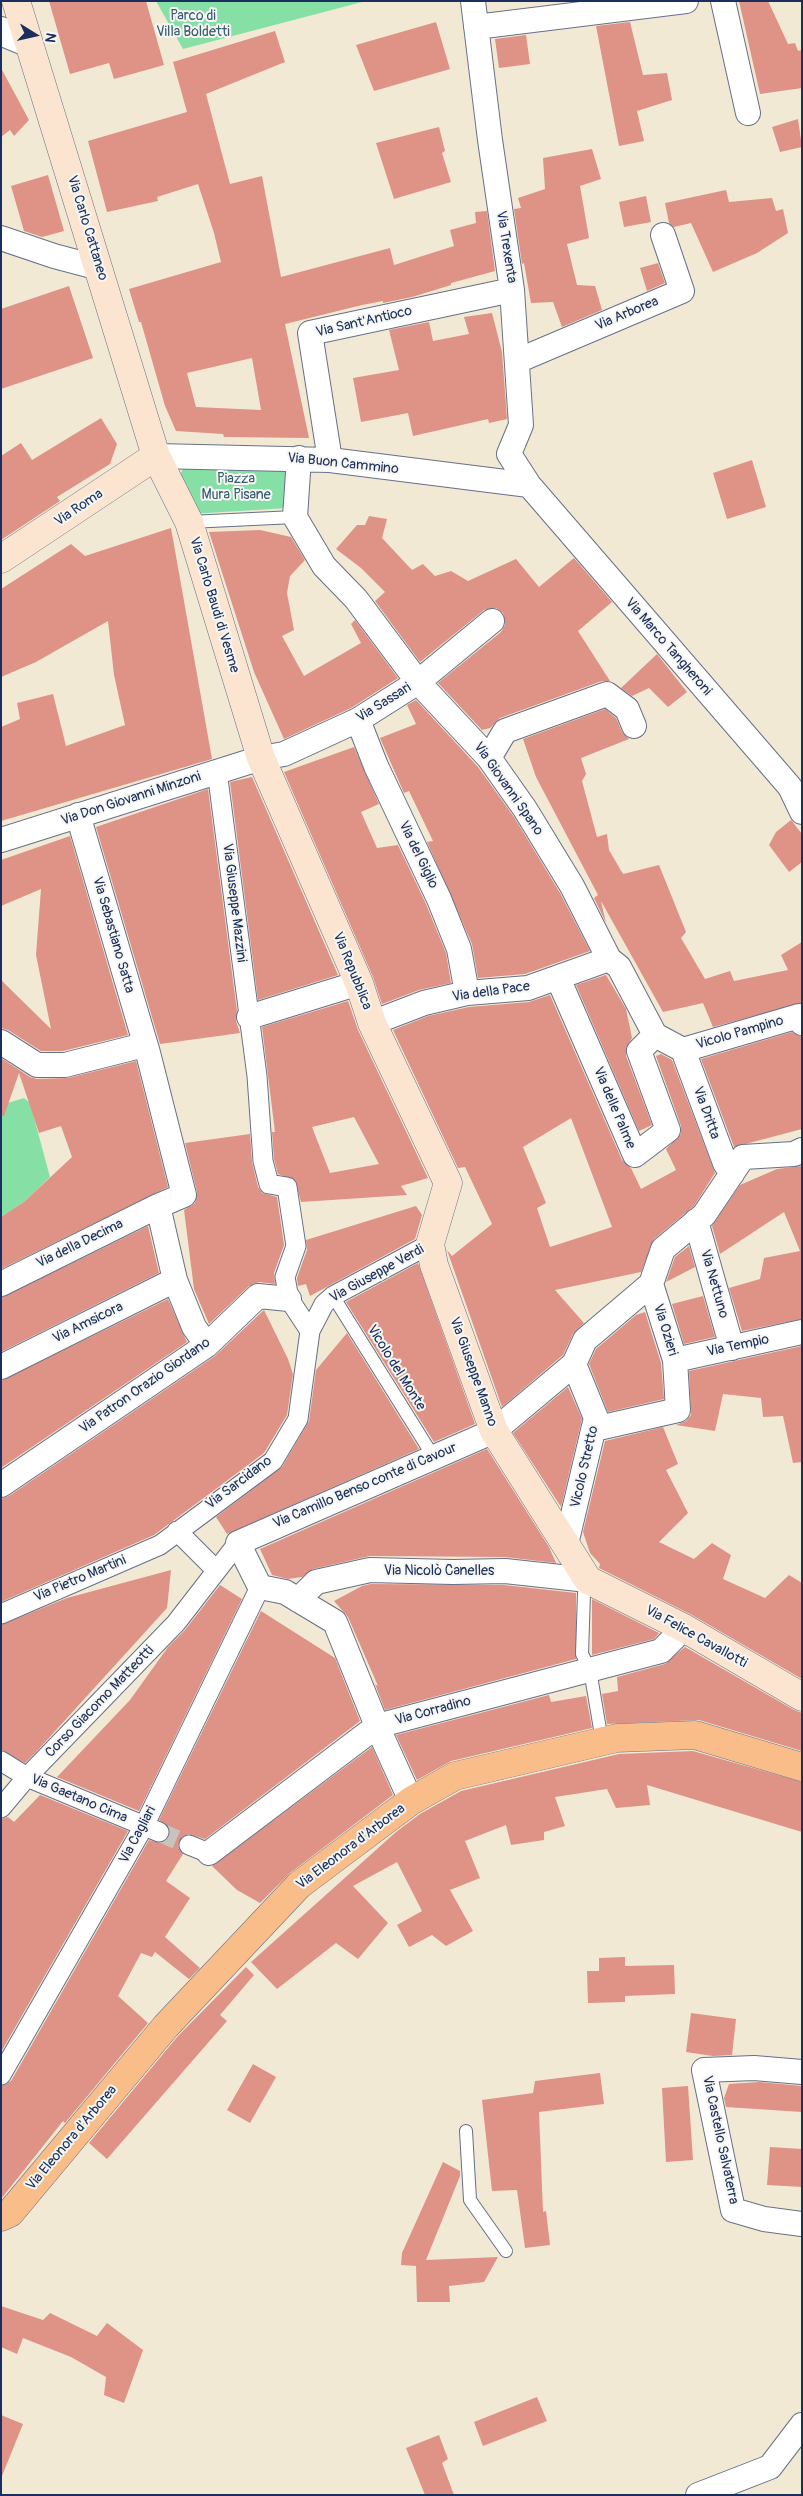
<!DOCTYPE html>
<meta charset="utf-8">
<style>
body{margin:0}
#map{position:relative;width:803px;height:2496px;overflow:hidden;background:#f2e9d5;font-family:Pangolin,sans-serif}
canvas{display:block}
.frame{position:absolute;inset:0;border:2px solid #1b2f5e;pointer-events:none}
.north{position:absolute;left:10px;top:10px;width:50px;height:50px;-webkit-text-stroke:4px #f6f6f2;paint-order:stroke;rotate:100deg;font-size:14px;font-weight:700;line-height:20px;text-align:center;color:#1b2f5e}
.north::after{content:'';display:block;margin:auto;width:18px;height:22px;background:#1b2f5e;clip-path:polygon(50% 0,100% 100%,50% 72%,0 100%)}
</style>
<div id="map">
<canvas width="803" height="2496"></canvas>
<div class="frame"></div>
<div class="north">N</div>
</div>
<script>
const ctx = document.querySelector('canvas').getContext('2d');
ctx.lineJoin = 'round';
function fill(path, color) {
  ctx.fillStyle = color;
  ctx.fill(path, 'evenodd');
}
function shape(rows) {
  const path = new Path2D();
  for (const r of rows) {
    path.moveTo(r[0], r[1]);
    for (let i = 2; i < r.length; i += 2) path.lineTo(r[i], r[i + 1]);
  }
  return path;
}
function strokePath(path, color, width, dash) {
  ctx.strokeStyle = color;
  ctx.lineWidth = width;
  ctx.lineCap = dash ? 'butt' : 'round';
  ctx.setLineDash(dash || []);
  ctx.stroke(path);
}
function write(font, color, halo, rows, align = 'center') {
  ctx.font = font + ' Pangolin,sans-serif';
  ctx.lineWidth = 4;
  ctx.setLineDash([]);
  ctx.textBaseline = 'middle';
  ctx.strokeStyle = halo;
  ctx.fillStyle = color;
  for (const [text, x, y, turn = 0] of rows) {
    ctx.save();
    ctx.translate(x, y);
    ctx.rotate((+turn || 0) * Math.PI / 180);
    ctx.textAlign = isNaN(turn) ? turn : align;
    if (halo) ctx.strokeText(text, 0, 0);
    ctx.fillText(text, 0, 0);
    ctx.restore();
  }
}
fill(shape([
 [156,1,366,1,183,49],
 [187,463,280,463,290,477,288,508,191,514,177,479],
 [24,1098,30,1103,50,1177,25,1201,1,1217,1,1110,8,1103]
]), '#86e0a5');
fill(shape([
 [49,1,146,1,164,65,114,79,109,63,70,74],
 [739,1,768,1,788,44,795,43,798,51,802,50,802,88,760,94],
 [436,22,450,69,374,91,356,45],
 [630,22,643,75,667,73,672,100,637,111,644,141,619,146,596,26],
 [275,31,285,62,206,94,230,184,262,176,281,277,390,248,394,265,454,246,450,230,476,223,475,212,487,211,495,271,451,283,451,285,412,297,383,303,383,301,362,305,285,324,309,438,224,437,223,434,176,431,165,406,141,322,139,322,129,289,221,262,214,233,198,184,157,197,158,201,107,212,88,141,187,112,173,62],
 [252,358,261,410,196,407,187,373],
 [526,35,530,64,499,68,495,39],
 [1,68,29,120,14,136,10,130,1,137],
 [798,119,802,147,780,152,772,127],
 [439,127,445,151,442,153,451,182,394,199,376,143],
 [592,149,601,179,580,186,589,238,567,244,577,285,595,286,602,310,562,327,553,302,531,303,524,263,522,264,514,209,521,208,518,198,545,189,543,158],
 [48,175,64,231,42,237,24,231,11,186],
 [726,190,729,202,772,198,776,211,783,209,788,233,757,253,713,272,691,223,674,227,669,223,665,203],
 [646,196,651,222,624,227,619,202],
 [658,263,665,283,647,291,640,268],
 [69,286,93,358,1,389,1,309],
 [492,313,502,352,507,419,489,423,488,419,413,436,408,413,361,422,353,378,399,370,389,330,429,322,433,341,469,334,464,317],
 [101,418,117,444,110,464,57,497,60,501,1,540,1,456,21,443,32,460],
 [752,460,766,507,727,519,713,473],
 [369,516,387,519,382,538,412,570,423,564,435,576,451,571,468,581,516,559,539,587,574,558,612,602,578,631,610,681,602,681,500,718,490,728,482,730,438,683,501,632,505,625,503,613,496,608,484,610,420,662,375,601,385,592,361,568,336,549,357,525,365,525],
 [171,528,212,759,1,821,1,727,20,719,17,703,53,694,66,746,125,725,114,675,108,621,36,662,1,677,1,589,71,544,85,556],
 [260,530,291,537,305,560,290,576,287,593,294,630,282,636,304,676,361,643,351,624,355,620,398,678,351,708,284,739,254,672,209,532],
 [657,654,687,692,668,707,649,688,632,696,621,688],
 [416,700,478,767,514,817,560,893,590,951,525,974,478,978,472,944,427,842,433,841,409,791,404,793,380,738,416,724,407,705],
 [605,709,616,718,622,732,629,739,581,758,586,774,582,781,597,837,607,834,609,850,623,874,659,865,686,932,681,938,705,979,730,971,734,981,788,970,781,955,802,942,802,1003,713,1027,703,1003,663,1012,601,901,606,923,594,898,598,895,536,777,523,739],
 [354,747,379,804,361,812,377,848,398,845,426,904,446,953,451,983,419,990,382,1004,373,977,284,772],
 [252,777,338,975,258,1000,230,782],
 [208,789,237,1011,236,1021,240,1033,160,1044,96,827],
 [791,820,802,834,802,862,789,872,769,845,776,832],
 [70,836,128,1035,63,1051,41,1051,8,1030,1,1028,1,980,51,1029,36,955,41,889,1,906,1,860],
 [606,975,626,1009,632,1038,626,1048,626,1056,652,1125,639,1131,576,985],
 [550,995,622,1160,631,1168,641,1189,676,1170,666,1149,681,1134,681,1126,656,1056,661,1054,672,1060,715,1173,694,1206,654,1239,641,1272,555,1290,584,1323,573,1334,563,1355,502,1407,447,1250,452,1256,492,1224,465,1167,458,1168,393,1030,428,1016,469,1007,529,1002],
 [571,1118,612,1227,550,1247,537,1208,546,1203,523,1147],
 [348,1001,358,1030,428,1178,401,1186,407,1195,301,1202,295,1180,278,1174,274,1159,272,1132,275,1132,262,1027],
 [354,1117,379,1164,330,1173,312,1127],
 [792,1032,802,1037,802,1129,734,1147,701,1059],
 [1,1058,30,1077,37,1079,68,1078,136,1061,168,1187,1,1269,1,1217,25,1201,72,1157,61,1126,39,1133,19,1073,4,1116,1,1115],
 [250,1134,252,1162,258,1187,262,1193,277,1197,284,1245,274,1273,275,1284,259,1282,249,1286,209,1324,194,1289,184,1210,195,1203,197,1192,185,1143],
 [802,1166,802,1319,742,1331,729,1288,760,1279,764,1258,800,1251,784,1212,720,1254,712,1226,740,1185,777,1169],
 [416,1206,422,1215,415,1239,310,1296,306,1284,298,1286,297,1278,307,1250,306,1240],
 [148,1226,159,1273,1,1352,1,1298],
 [689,1246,695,1267,666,1282,675,1257],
 [418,1263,475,1424,434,1442,346,1302],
 [703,1296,715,1337,684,1344,672,1304],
 [168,1299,187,1342,1,1468,1,1381],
 [264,1310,288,1359,293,1374,287,1415,264,1453,154,1535,1,1602,1,1499,9,1496,215,1356],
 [645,1312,661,1363,664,1399,608,1412,589,1364,596,1349,636,1315],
 [347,1333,419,1449,227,1534,216,1517,282,1467,309,1421,316,1370],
 [802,1346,802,1462,793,1463,783,1416,763,1417,761,1398,723,1394,715,1431,676,1425,686,1421,691,1415,689,1371],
 [568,1387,582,1419,561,1507,513,1433],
 [663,1427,678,1464,666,1470,688,1513,659,1542,694,1559,712,1543,731,1555,723,1579,765,1598,789,1575,802,1583,802,1679,692,1615,599,1568,600,1564,590,1553,583,1532,605,1441],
 [487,1449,549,1547,556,1563,505,1557,370,1556,313,1569,302,1577,288,1579,272,1575,260,1549],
 [171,1570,167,1608,37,1751,25,1763,1,1750,1,1625,67,1598],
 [371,1584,504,1585,576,1593,576,1659,385,1710,375,1684,378,1686,348,1617,334,1601,362,1586],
 [220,1585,242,1599,139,1811,57,1777,130,1700,168,1647,185,1630],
 [592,1599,659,1633,654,1639,592,1655],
 [261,1611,335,1658,360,1721,205,1839,188,1834,182,1837,178,1846,183,1854,166,1881,190,1898,165,1937,200,1968,189,1979,155,1952,152,1957,141,1953,118,1996,148,2023,65,2123,63,2121,1,2199,1,2086,11,2081,149,1840,161,1843,169,1837,168,1826,159,1820],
 [685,1647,794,1710,802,1713,802,1751,699,1720,607,1724,602,1694,618,1691,617,1677,665,1664],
 [549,1695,551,1702,586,1696,592,1728,451,1761,417,1780,396,1735],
 [372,1747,393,1795,290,1873,260,1903,237,1890,212,1866],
 [693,1751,802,1782,802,1832,647,1785,650,1805,616,1808,607,1789,555,1797,565,1826,544,1832,544,1840,511,1845,506,1825,465,1841,480,1878,450,1890,473,1931,446,1946,432,1935,409,1947,397,1925,422,1911,397,1862,353,1886,388,1923,358,1959,336,1943,277,1989,251,1962,396,1832,420,1814,461,1791,619,1754],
 [40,1795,128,1831,1,2052,1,1819,8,1817,14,1822],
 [625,1957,625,1966,674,1965,675,1994,625,1996,625,2002,588,2003,587,1971,599,1971,599,1958],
 [246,1967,254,1975,220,2015,227,2021,107,2159,89,2143,178,2036],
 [691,2013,736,2019,732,2055,713,2056,686,2052],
 [253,2064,276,2077,250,2123,227,2110],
 [600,2073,604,2104,539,2112,543,2212,546,2211,550,2245,525,2248,517,2190,492,2191,482,2100,533,2093,535,2081],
 [759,2082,802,2086,802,2112,726,2107,724,2098,729,2084],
 [688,2086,693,2160,666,2162,662,2088],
 [770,2147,802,2149,802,2187,767,2185],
 [443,2162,460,2171,460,2176,426,2260,498,2257,484,2282,449,2286,450,2302,417,2302,416,2266,401,2265,402,2253],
 [1,2306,43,2320,50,2313,97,2336,107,2323,143,2350,124,2403,104,2395,106,2377,71,2357,23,2338,17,2354,1,2347],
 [537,2397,547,2421,483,2446,474,2422],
 [1,2415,23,2424,2,2476,1,2476],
 [439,2435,448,2459,442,2463,454,2495,425,2495,406,2448]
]), '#df9286');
strokePath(shape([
 [159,1832,189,1845]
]), '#c7c4bd', 19, [19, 9]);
const service = shape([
 [189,522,295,517],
 [333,1296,433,1456],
 [588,1580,584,1593,582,1654,590,1670,602,1741],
 [466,2131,470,2200,506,2251]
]);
const pedestrian = shape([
 [217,771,257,1076,263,1161,269,1184,287,1187,296,1246,285,1277,289,1299,310,1331],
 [177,1531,216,1570],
 [1,1614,160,1545,273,1461,298,1419,310,1331,324,1304,333,1296,430,1244],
 [1,1761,27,1777,159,1832],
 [1,1808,27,1777,176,1623,238,1543],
 [189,1845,209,1853],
 [1,2075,144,1826,260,1587]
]);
const minor = shape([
 [473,1,490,140,512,290,521,425,509,454,529,485,790,787,802,812],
 [723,1,748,113],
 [476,27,686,1],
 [1,29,7,36,29,45],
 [1,238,54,256,99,268],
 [517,361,682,291,663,235],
 [156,456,330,460,529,485],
 [299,458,295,517,324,566,356,599,418,682,489,758,525,809,572,886,609,959,619,967,655,1035],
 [330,460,310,333,512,290],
 [358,720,376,766,439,899,459,949,467,993],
 [489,758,505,731,607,694,627,709,634,726],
 [78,815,148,1053,184,1195,158,1206,175,1280,194,1327,207,1345],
 [1,840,261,758,284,754,358,720,418,682,492,621],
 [558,978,635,1155,668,1130,639,1051,655,1035],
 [249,1017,359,983],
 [372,1023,424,1003,467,993,528,988,609,959],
 [655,1035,683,1050,799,1016,802,1023],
 [1,1042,37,1065,65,1065,144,1045],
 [683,1050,725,1163,732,1174],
 [696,1221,732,1348],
 [1,1284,158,1206],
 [651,1284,663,1249,704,1215,743,1157,794,1154,802,1150],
 [675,1360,802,1332],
 [1,1367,175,1280],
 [594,1429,678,1410,675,1360,651,1284],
 [1,1485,207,1345,258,1296,289,1299],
 [566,1544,596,1418,574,1364],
 [298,1600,316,1582,370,1570,453,1572,505,1571,588,1580],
 [411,1801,377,1726,335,1622,285,1592,260,1587,238,1543,494,1431,574,1364,585,1340,651,1284],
 [209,1853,377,1726,661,1651,684,1628],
 [802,2072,754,2068,704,2070,733,2210,764,2219,802,2224],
 [698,2495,770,2467,802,2425]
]);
const secondary = shape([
 [16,1,156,456,189,522,261,758,359,983,372,1023,448,1183,430,1244,434,1265,494,1431,588,1580,684,1628,802,1697],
 [1,559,156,456]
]);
const primary = shape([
 [1,2217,10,2213,166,2026,299,1885,411,1801,455,1776,617,1738,695,1735,802,1767]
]);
strokePath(service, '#667088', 14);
strokePath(pedestrian, '#667088', 21);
strokePath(minor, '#667088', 26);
strokePath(secondary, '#667088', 29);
strokePath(primary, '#667088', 29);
strokePath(service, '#fff', 12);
strokePath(pedestrian, '#fff', 19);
strokePath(minor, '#fff', 24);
strokePath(secondary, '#fce5d0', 28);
strokePath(primary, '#f8bd89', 28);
write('14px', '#365b70', '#f6f6f2', [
 ["Parco di",193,16],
 ["Villa Boldetti",193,32],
 ["Piazza",236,479],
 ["Mura Pisane",236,495]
]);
write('14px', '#1b2f5e', '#f6f6f2', [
 ["Via Carlo Cattaneo",87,228,73],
 ["Via Trexenta",506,247,81],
 ["Via Arborea",627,314,-23],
 ["Via Sant'Antioco",364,322,-13],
 ["Via Buon Cammino",343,464,6],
 ["Via Roma",79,508,-34],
 ["Via Carlo Baudi di Vesme",214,605,73],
 ["Via Marco Tangheroni",668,647,49],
 ["Via Sassari",384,703,-32],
 ["Via Giovanni Spano",508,789,55],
 ["Via Don Giovanni Minzoni",131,799,-18],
 ["Via del Giglio",418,855,64],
 ["Via Giuseppe Mazzini",234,903,83],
 ["Via Sebastiano Satta",113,935,74],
 ["Via Repubblica",352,971,68],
 ["Via della Pace",491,992,-8],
 ["Vicolo Pampino",740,1033,-16],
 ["Via delle Palme",614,1108,67],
 ["Via Dritta",706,1113,70],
 ["Via della Decima",80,1244,-26],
 ["Via Giuseppe Verdi",377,1274,-29],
 ["Via Nettuno",714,1284,74],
 ["Via Amsicora",88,1323,-26],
 ["Via Ozieri",665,1330,73],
 ["Via Tempio",738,1346,-12],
 ["Vicolo del Monte",396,1368,58],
 ["Via Giuseppe Manno",473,1372,70],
 ["Via Patron Orazio Giordano",145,1386,-35],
 ["Vicolo Stretto",585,1467,-77],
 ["Via Sarcidano",239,1483,-37],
 ["Via Camillo Benso conte di Cavour",365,1486,-23],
 ["Via Nicolò Canelles",439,1571],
 ["Via Pietro Martini",80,1579,-23],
 ["Via Felice Cavallotti",696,1637,29],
 ["Corso Giacomo Matteotti",100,1702,-46],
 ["Via Corradino",433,1711,-15],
 ["Via Gaetano Cima",79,1799,23],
 ["Via Cagliari",138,1835,-62],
 ["Via Eleonora d'Arborea",351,1847,-37],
 ["Via Eleonora d'Arborea",72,2138,-50],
 ["Via Castello Salvaterra",720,2140,78]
]);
</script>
